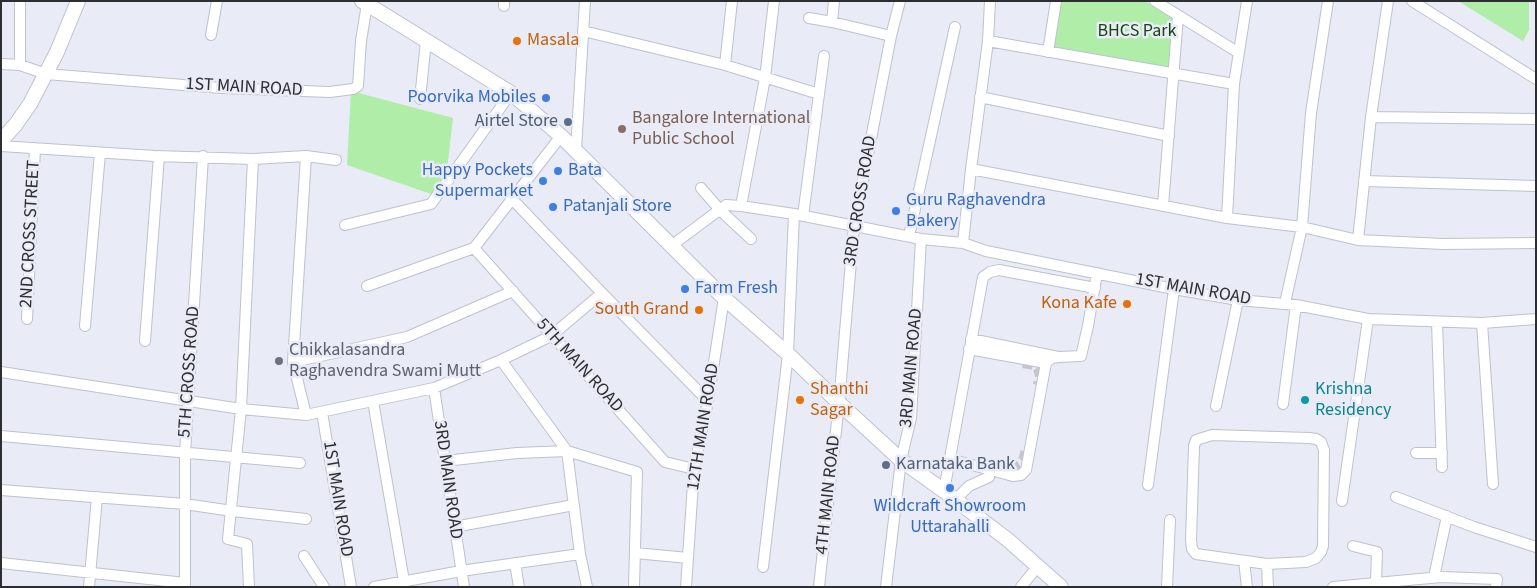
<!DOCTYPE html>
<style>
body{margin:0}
#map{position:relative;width:1537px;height:588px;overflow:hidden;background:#e9ebf6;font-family:"Source Sans 3",sans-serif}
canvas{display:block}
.frame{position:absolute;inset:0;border:2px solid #2d2e32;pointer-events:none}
</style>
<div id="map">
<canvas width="1537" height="588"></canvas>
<div class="frame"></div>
</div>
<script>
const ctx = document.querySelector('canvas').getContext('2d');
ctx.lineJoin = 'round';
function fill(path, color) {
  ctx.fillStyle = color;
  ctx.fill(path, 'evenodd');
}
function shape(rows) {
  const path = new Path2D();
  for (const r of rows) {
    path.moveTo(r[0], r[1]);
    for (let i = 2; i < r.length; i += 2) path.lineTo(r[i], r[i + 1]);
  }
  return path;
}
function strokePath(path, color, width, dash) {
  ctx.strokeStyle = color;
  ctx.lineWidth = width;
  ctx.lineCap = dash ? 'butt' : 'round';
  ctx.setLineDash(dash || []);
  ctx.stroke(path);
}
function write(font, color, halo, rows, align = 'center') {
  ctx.font = font + ' "Source Sans 3",sans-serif';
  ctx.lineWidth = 5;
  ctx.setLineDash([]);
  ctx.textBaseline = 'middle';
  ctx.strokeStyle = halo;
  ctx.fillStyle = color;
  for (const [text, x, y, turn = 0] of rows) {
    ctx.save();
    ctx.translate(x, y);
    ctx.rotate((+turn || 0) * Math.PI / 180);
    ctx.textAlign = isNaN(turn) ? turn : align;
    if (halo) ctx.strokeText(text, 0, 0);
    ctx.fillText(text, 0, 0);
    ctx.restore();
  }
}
fill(shape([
 [1053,1,1145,1,1174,19,1170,69,1046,45],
 [1458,1,1529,1,1529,30,1523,41],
 [351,91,453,118,446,178,431,194,347,165]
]), '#afeda9');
strokePath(shape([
 [1023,363,1034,365,1038,369,1040,376,1038,385],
 [996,473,1012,469,1020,464,1024,458,1026,448]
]), '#c3c5cf', 10, [10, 5]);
const street = shape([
 [20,1,20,65],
 [834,1,832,22,891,36],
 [1155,1,1239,53],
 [1412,1,1536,79],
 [504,6,504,1],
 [809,18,832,22],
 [583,31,725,65,819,94],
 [211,35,217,1],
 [988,41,1234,84],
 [1048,52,1056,1],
 [1,64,20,65,46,74,221,88,330,92,353,89,358,86,361,41,367,4],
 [725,65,732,1],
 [980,97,1169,136],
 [420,99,426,41],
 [1371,117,1536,119],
 [1,146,155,156,253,159,306,156,293,362,306,415],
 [576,150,585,1],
 [306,156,336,160],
 [971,169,1227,218,1234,84,1247,1],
 [1364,181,1536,186],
 [701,188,720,210,751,239],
 [512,199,602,293,708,401],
 [741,206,765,78,774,1],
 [1163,206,1178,16],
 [803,216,824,56],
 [1227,218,1302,227,1358,240,1443,244,1536,243],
 [345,225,431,204,511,93],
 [909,236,955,27],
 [1358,240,1371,117,1388,1],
 [963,243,971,169,988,41,990,1],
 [671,246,726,205,741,206,794,214,921,239,963,243,986,251,1174,289,1238,300,1296,305,1368,319,1482,323,1536,319],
 [474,248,665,462,694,469],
 [367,286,474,248,561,136],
 [1285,303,1302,227,1311,113,1328,1],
 [27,319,35,148],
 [1437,322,1442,467],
 [1482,323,1493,484],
 [85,326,100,153],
 [971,339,1058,357],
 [145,341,159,156],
 [969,349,1046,363],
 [501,360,567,451,580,554,587,587],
 [293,362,407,337,513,291],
 [1,372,241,409,306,415,434,388,501,360,551,336,602,293],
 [434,388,464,587],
 [373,401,405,587],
 [1283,404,1296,305],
 [1216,406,1238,300],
 [322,412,351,587],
 [1212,435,1309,438,1316,439,1321,442,1324,450,1323,546,1321,552,1316,558,1306,562,1267,564,1196,554,1192,549,1191,540,1194,446,1196,440,1212,435],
 [1,436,300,463],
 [1416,453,1442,453],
 [950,459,1013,476,1021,475,1026,470,1046,363,1052,358,1059,357,1081,356,1088,326,1097,273],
 [445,461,517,453,567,451,637,472,634,587],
 [1148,485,1174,289],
 [1,490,185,504,232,511,306,519],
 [944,491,983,277,990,272,999,270,1095,288],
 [1396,497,1474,527,1536,547],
 [956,499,969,486,989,477],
 [1342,501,1368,319],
 [454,527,574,505],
 [1353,546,1377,552,1376,583],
 [635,553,688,558],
 [304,556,324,587],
 [1244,561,1247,587],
 [1,563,185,583],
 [515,563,519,587],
 [1267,564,1268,587],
 [763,567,788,354,794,214],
 [1434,577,1447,516],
 [89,587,97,497],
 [185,587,185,453,203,156],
 [249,587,247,544,228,539,241,409,253,159],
 [374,587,461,571,580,554],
 [686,587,694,469,708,401,724,298],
 [819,587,839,403,854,226,891,36,900,1],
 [886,587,901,460,911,418,921,239],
 [1021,587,1038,566],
 [1167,587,1170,520],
 [1333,587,1441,577,1497,579,1496,587]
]);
const secondary = shape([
 [362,1,511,93,561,136,724,298,788,354,839,403,901,460,944,491,1008,540,1061,587],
 [1,141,16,124,30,104,57,52,78,1]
]);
strokePath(street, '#bfc1cc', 12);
strokePath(secondary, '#bfc1cc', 16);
strokePath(street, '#fff', 10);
strokePath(secondary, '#fff', 14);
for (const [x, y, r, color] of [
 [517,41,5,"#e8710a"],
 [546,98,5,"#3f7fe0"],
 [568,122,5,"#5c6f8a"],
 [622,129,5,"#8d6e63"],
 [558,171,5,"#3f7fe0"],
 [543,181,5,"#3f7fe0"],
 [553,207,5,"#3f7fe0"],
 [896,211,5,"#3f7fe0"],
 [685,289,5,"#3f7fe0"],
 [1127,304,5,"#e8710a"],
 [699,310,5,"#e8710a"],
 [279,361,5,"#6b7280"],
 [800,400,5,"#e8710a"],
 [1305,400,5,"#0f9aa8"],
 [886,465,5,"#5c6f8a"],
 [950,488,5,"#3f7fe0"]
]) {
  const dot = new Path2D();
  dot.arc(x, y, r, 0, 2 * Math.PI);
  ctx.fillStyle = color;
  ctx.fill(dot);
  strokePath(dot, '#e9ebf6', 2);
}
write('18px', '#174415', '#e9ebf6', [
 ["BHCS Park",1137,32]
]);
write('18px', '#c56008', '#e9ebf6', [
 ["Masala",527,41],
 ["Kona Kafe",1117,304,"right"],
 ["South Grand",689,310,"right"],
 ["Shanthi",810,390],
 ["Sagar",810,411]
], 'left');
write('18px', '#2d2e32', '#e9ebf6', [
 ["1ST MAIN ROAD",244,88,3],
 ["3RD CROSS ROAD",861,201,-81],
 ["2ND CROSS STREET",31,234,-87],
 ["1ST MAIN ROAD",1193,290,10],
 ["5TH MAIN ROAD",579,366,48],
 ["3RD MAIN ROAD",912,368,-85],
 ["5TH CROSS ROAD",190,372,-86],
 ["12TH MAIN ROAD",704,427,-81],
 ["3RD MAIN ROAD",447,480,82],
 ["4TH MAIN ROAD",829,495,-84],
 ["1ST MAIN ROAD",337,499,81]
]);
write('18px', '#366cbe', '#e9ebf6', [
 ["Poorvika Mobiles",536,98,"right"],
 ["Happy Pockets",533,171,"right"],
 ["Supermarket",533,192,"right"],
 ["Bata",568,171],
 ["Guru Raghavendra",906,201],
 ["Bakery",906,222],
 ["Patanjali Store",563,207],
 ["Farm Fresh",695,289],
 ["Wildcraft Showroom",950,507,"center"],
 ["Uttarahalli",950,528,"center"]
], 'left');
write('18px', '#785e54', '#e9ebf6', [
 ["Bangalore International",632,119],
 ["Public School",632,140]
], 'left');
write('18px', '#4e5e75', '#e9ebf6', [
 ["Airtel Store",558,122],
 ["Karnataka Bank",896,465,"left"]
], 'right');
write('18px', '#5b616d', '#e9ebf6', [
 ["Chikkalasandra",289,351],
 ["Raghavendra Swami Mutt",289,372]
], 'left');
write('18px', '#0d838f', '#e9ebf6', [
 ["Krishna",1315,390],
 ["Residency",1315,411]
], 'left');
</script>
